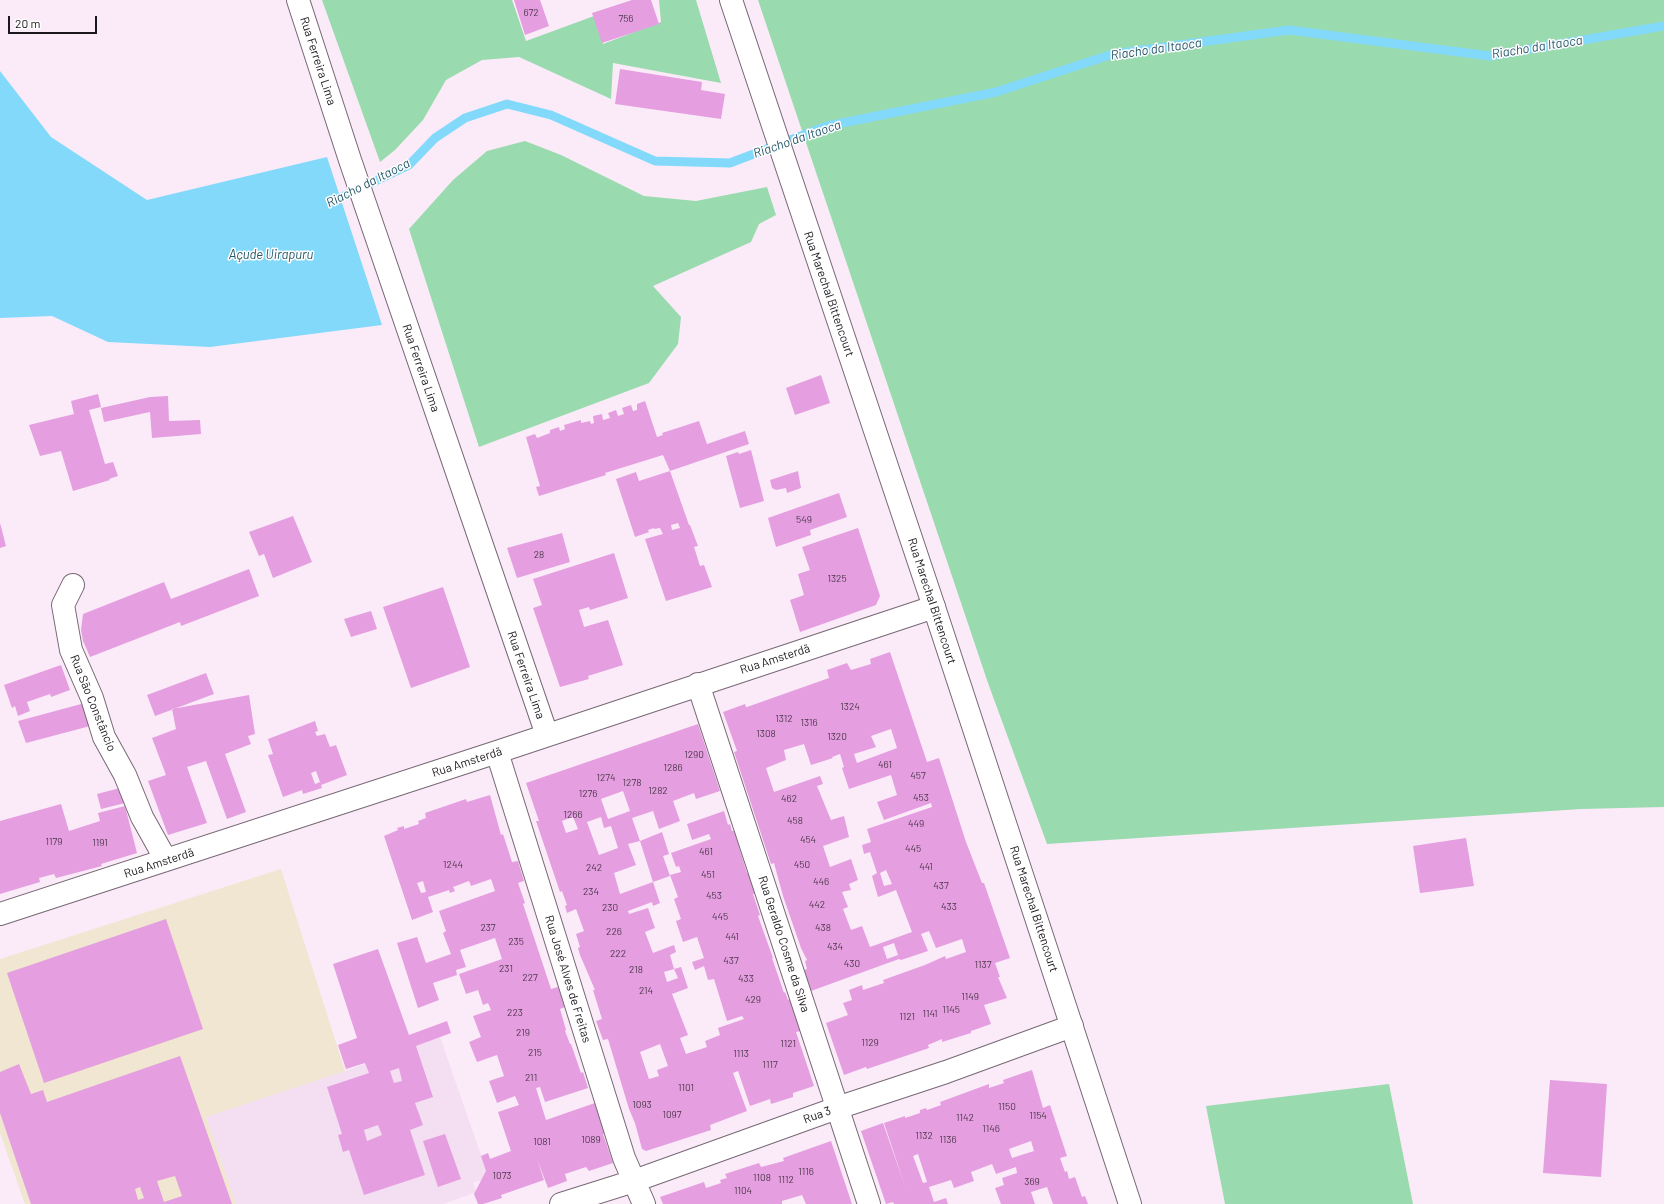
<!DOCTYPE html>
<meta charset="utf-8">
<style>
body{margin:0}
#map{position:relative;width:1664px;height:1204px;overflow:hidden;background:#fbebf9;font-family:Barlow,sans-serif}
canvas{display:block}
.scale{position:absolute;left:8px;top:16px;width:89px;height:18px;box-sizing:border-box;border:2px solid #1c171c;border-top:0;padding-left:5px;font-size:12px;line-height:14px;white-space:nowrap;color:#1c171c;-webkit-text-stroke:3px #fefefe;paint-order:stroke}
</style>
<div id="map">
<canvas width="1664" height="1204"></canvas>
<div class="scale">20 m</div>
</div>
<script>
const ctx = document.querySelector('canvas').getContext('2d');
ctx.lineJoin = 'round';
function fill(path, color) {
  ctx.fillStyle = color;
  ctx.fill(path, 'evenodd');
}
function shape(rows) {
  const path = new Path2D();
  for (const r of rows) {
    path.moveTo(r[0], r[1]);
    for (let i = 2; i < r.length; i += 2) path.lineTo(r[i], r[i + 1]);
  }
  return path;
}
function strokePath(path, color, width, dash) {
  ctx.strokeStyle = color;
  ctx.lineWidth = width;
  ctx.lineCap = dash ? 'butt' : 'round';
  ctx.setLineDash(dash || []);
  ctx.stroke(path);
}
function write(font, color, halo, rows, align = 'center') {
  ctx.font = font + ' Barlow,sans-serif';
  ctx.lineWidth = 3;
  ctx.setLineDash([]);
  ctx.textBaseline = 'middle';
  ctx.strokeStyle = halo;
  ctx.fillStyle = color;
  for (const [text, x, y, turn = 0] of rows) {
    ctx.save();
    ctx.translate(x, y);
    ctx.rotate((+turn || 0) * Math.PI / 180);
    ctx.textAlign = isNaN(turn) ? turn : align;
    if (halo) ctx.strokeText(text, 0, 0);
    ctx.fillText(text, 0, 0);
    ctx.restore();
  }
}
fill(shape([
 [440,1037,489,1178,473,1183,477,1192,443,1204,236,1204,206,1117,345,1071]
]), '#f4def2');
fill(shape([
 [281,869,345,1071,206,1117,236,1204,25,1204,0,1133,0,959]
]), '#f0e6d1');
fill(shape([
 [322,0,512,0,526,41,594,16,603,44,661,22,659,0,696,0,721,83,613,63,611,99,519,57,482,60,446,80,423,120,395,150,380,162],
 [758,0,1664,0,1664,807,1581,809,1047,844,988,683],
 [525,141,561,155,644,196,696,201,767,187,776,215,759,224,751,242,653,286,681,317,678,344,649,383,479,447,409,229,453,180,487,151],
 [1389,1084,1413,1204,1225,1204,1206,1106]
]), '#99daae');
fill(shape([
 [0,71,51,137,147,200,327,157,382,325,210,347,108,342,52,316,0,318]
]), '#82d9fa');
strokePath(shape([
 [329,203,409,165,435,138,465,118,507,104,551,115,655,161,730,163,827,126,996,92,1113,54,1289,30,1490,56,1664,26]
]), '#82d9fa', 9);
fill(shape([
 [514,0,540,0,549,26,525,35],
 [632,0,651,0,659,24,602,43,592,13],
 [620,69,702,82,701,90,725,94,721,119,615,104],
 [821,375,830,403,795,415,786,388],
 [98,394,101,407,89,410,105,464,113,462,118,476,109,479,110,480,73,491,61,451,40,456,29,425,74,414,71,401],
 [168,396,169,421,200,420,201,434,152,438,150,412,104,422,101,408,150,397],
 [645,401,657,437,663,435,662,433,699,421,707,444,745,431,749,444,670,471,663,455,605,473,606,475,539,496,536,487,540,486,526,437,535,434,537,438,550,433,550,430,559,427,560,431,565,429,564,425,581,420,581,423,590,421,591,424,594,423,593,416,602,414,603,420,610,418,608,413,616,410,618,416,624,414,622,408,631,405,633,411,637,410,637,404],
 [751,450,764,501,740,508,726,456,738,452,739,454],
 [670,471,689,525,690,525,698,546,694,547,700,566,704,565,712,587,666,601,645,539,663,534,660,528,654,529,654,528,648,530,649,532,635,537,616,479,636,472,639,481],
 [678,523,680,528,672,530,671,525],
 [798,471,801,488,787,493,786,488,776,490,772,488,770,480],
 [839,493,847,517,810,530,811,535,776,547,768,518],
 [293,516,312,562,273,578,264,554,259,556,249,532],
 [0,523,6,546,0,548],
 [858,528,880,596,876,605,800,632,790,600,804,595,798,574,810,570,802,547],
 [562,533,570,562,517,578,507,548],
 [614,553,628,598,590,610,589,607,579,610,584,627,608,620,623,665,588,676,589,679,560,687,533,608,542,605,533,579],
 [249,569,259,596,181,626,180,622,90,657,83,641,81,630,83,614,164,582,171,599],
 [443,587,470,667,411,688,383,607],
 [371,611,377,629,351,637,344,619],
 [890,652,927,762,939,758,966,842,982,883,984,883,1010,958,995,963,1000,977,998,977,1007,998,984,1005,991,1024,971,1031,971,1033,942,1042,942,1039,928,1045,929,1048,867,1069,866,1067,844,1075,826,1023,848,1015,843,1003,852,1000,849,990,862,985,863,990,884,983,883,980,925,965,945,956,946,959,966,952,962,939,936,948,929,931,921,934,928,951,901,960,899,959,811,991,804,970,807,969,805,961,807,960,801,948,783,896,774,863,771,864,734,752,737,751,723,712,745,704,746,707,747,707,829,678,827,670,847,663,851,670,871,664,870,659],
 [891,729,897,748,857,763,854,754,876,747,871,736],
 [804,744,811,765,833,758,832,757,840,754,844,767,842,768,849,789,891,775,897,795,877,802,884,820,931,803,932,807,867,829,871,842,862,845,864,854,870,852,877,873,872,876,878,897,896,890,912,932,870,947,862,926,851,930,843,909,848,907,842,892,851,890,849,884,858,880,851,859,830,867,823,846,849,837,844,816,831,820,817,786,823,784,820,776,774,792,766,768,786,760,784,750],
 [886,870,892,884,884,886,880,873],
 [894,943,898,955,887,959,883,947],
 [61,665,70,690,51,697,50,694,27,702,30,711,18,716,15,706,12,708,4,685],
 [206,673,214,694,155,716,147,695],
 [249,695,255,734,248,736,251,744,225,754,246,812,227,819,206,761,187,767,207,823,168,835,148,781,166,775,152,738,176,729,172,709],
 [85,703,94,725,26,743,18,721],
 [315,721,318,731,315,732,317,736,325,734,330,747,336,745,347,775,321,785,322,788,303,794,302,790,283,797,268,755,273,754,268,739],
 [316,771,320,782,315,784,311,773],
 [698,724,720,791,696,799,694,793,673,801,680,821,659,829,653,811,632,818,640,841,662,832,669,854,663,856,670,876,653,882,640,841,628,844,636,865,614,873,620,894,653,882,660,903,653,906,652,902,628,911,629,914,648,908,655,928,645,932,653,953,674,945,676,952,670,955,674,969,664,972,667,982,678,978,674,969,681,967,688,988,672,994,688,1035,680,1038,686,1054,707,1047,705,1041,720,1035,718,1028,744,1019,742,1016,727,1021,714,979,708,980,704,966,695,970,692,962,704,958,697,937,683,942,676,921,681,919,674,899,678,897,670,875,681,872,679,866,676,867,671,853,711,839,709,834,692,840,687,824,724,811,728,825,730,824,732,831,734,831,747,873,749,873,756,893,753,894,760,915,758,916,773,958,772,958,784,993,785,992,788,1000,790,999,801,1031,796,1032,814,1086,793,1093,793,1097,771,1104,770,1099,750,1106,738,1071,733,1073,747,1111,710,1125,711,1130,646,1151,642,1149,635,1123,629,1109,608,1039,603,1040,596,1021,602,1019,593,990,595,990,580,955,578,948,580,947,576,934,584,931,576,909,567,913,565,906,567,905,562,891,560,892,536,821,539,821,526,783],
 [623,791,630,811,608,819,601,799],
 [573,817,578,829,566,833,562,821],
 [601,817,604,828,611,826,618,848,599,855,587,822],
 [660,1044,668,1066,657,1070,659,1076,649,1079,640,1052],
 [120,788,125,803,101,809,97,794],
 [490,795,501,835,503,834,512,862,518,861,524,881,518,883,525,903,523,904,551,989,558,987,565,1007,560,1009,566,1030,565,1031,570,1044,571,1044,581,1073,583,1072,588,1088,545,1102,540,1087,536,1088,546,1120,595,1103,605,1134,603,1134,613,1163,589,1171,586,1167,565,1174,567,1181,548,1188,537,1159,544,1180,501,1195,502,1198,483,1204,478,1204,474,1194,486,1171,481,1156,488,1153,490,1159,511,1151,498,1112,519,1105,515,1096,497,1103,489,1081,504,1076,497,1055,477,1062,469,1042,481,1037,473,1016,491,1010,488,1003,483,1005,478,990,466,994,459,974,502,959,495,938,460,950,466,967,456,970,457,975,433,983,439,1000,418,1008,397,943,417,937,426,963,451,954,443,933,446,931,439,911,495,891,491,879,471,886,469,881,453,887,455,891,450,893,449,890,428,897,433,912,412,920,384,836,398,830,397,828,404,826,404,829,419,824,418,821,426,818,425,813,466,799,467,802],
 [423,881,426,892,421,893,417,883],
 [61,804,69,831,100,821,98,813,125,806,137,853,101,864,102,866,56,878,54,874,39,878,40,882,0,894,0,821],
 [1466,838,1474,886,1420,893,1413,846],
 [166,919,203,1029,44,1083,7,973],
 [378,949,409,1035,447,1021,451,1033,416,1046,433,1097,415,1103,423,1125,410,1130,425,1175,364,1195,349,1150,343,1152,338,1135,342,1134,327,1087,369,1073,365,1063,346,1069,338,1045,357,1038,333,964],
 [399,1068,402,1081,394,1083,390,1071],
 [378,1125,382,1135,367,1141,364,1130],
 [180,1056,232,1204,31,1204,0,1113,0,1072,19,1064,31,1094,43,1090,47,1102],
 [175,1176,182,1196,164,1202,157,1181],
 [140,1187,144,1198,138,1200,135,1189],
 [1032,1070,1043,1108,1050,1105,1067,1156,1060,1158,1065,1172,1067,1171,1069,1179,1075,1177,1082,1197,1085,1196,1088,1204,1053,1204,1047,1187,1031,1192,1035,1204,1001,1204,995,1188,1004,1185,1002,1178,1017,1173,1016,1167,996,1174,992,1164,971,1172,974,1181,954,1188,951,1180,929,1187,934,1202,946,1198,948,1204,894,1204,893,1202,886,1204,861,1131,883,1123,906,1189,884,1123,905,1116,905,1118,920,1113,920,1110,926,1108,927,1110,941,1105,940,1102,989,1084,989,1088,1004,1083,1003,1080],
 [1031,1141,1034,1151,1012,1158,1009,1149],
 [918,1154,927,1182,923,1183,913,1156],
 [1550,1080,1607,1084,1601,1177,1543,1173],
 [445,1134,461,1179,438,1187,423,1141],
 [831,1141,852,1204,806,1204,802,1195,782,1201,782,1204,663,1204,660,1197,704,1182,706,1188,721,1183,720,1180,727,1178,725,1174,759,1163,761,1167,784,1161,783,1158]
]), '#e59ee0');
const street = shape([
 [298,0,350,160,547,735],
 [73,585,63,605,71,650,92,698,104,737,125,775,142,817,166,860],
 [698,684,869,1204],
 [497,752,624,1158,644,1204],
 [0,914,497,752,934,607],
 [561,1204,634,1181,837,1108,946,1072,1072,1026]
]);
const secondary = shape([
 [731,0,934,607,1130,1204]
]);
strokePath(street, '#766874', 24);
strokePath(secondary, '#766874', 24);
strokePath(street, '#fff', 22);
strokePath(secondary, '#fff', 22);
write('10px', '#4e394d', null, [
 ["672",531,13],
 ["756",626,19],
 ["549",804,520],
 ["28",539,555],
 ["1325",837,579],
 ["1324",850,707],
 ["1312",784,719],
 ["1316",809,723],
 ["1308",766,734],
 ["1320",837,737],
 ["1290",694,755],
 ["461",885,765],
 ["1286",673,768],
 ["457",918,776],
 ["1274",606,778],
 ["1278",632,783],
 ["1282",658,791],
 ["1276",588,794],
 ["453",921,798],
 ["462",789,799],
 ["1266",573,815],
 ["458",795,821],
 ["449",916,824],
 ["454",808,840],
 ["1179",54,842],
 ["1191",100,843],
 ["445",913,849],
 ["461",706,852],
 ["1244",453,865],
 ["450",802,865],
 ["441",926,867],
 ["242",594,868],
 ["451",708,875],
 ["446",821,882],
 ["437",941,886],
 ["234",591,892],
 ["453",714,896],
 ["442",817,905],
 ["433",949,907],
 ["230",610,908],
 ["445",720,917],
 ["237",488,928],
 ["438",823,928],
 ["226",614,932],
 ["441",732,937],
 ["235",516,942],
 ["434",835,947],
 ["222",618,954],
 ["437",731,961],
 ["430",852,964],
 ["1137",983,965],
 ["231",506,969],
 ["218",636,970],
 ["227",530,978],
 ["433",746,979],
 ["214",646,991],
 ["1149",970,997],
 ["429",753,1000],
 ["1145",951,1010],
 ["223",515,1013],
 ["1141",930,1014],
 ["1121",907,1017],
 ["219",523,1033],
 ["1129",870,1043],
 ["1121",788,1044],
 ["215",535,1053],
 ["1113",741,1054],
 ["1117",770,1065],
 ["211",531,1078],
 ["1101",686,1088],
 ["1093",642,1105],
 ["1150",1007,1107],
 ["1097",672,1115],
 ["1154",1038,1116],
 ["1142",965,1118],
 ["1146",991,1129],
 ["1132",924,1136],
 ["1089",591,1140],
 ["1136",948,1140],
 ["1081",542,1142],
 ["1116",806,1172],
 ["1073",502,1176],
 ["1108",762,1178],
 ["1112",786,1180],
 ["369",1032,1182],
 ["1104",743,1191]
]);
write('12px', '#1c171c', '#fefefe', [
 ["Rua Ferreira Lima",318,61,72],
 ["Rua Marechal Bittencourt",829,294,71],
 ["Rua Ferreira Lima",421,368,71],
 ["Rua Marechal Bittencourt",932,601,72],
 ["Rua Amsterdã",775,659,-18],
 ["Rua Ferreira Lima",526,675,71],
 ["Rua São Constâncio",93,703,68],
 ["Rua Amsterdã",467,762,-18],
 ["Rua Amsterdã",159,863,-18],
 ["Rua Marechal Bittencourt",1034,909,72],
 ["Rua Geraldo Cosme da Silva",784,944,72],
 ["Rua José Alves de Freitas",568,979,73],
 ["Rua 3",817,1115,-20]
]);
write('italic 13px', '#275869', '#fefefe', [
 ["Riacho da Itaoca",1537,47,-9],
 ["Riacho da Itaoca",1156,49,-8],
 ["Riacho da Itaoca",797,139,-19],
 ["Riacho da Itaoca",368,183,-27],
 ["Açude Uirapuru",271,255]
]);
</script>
